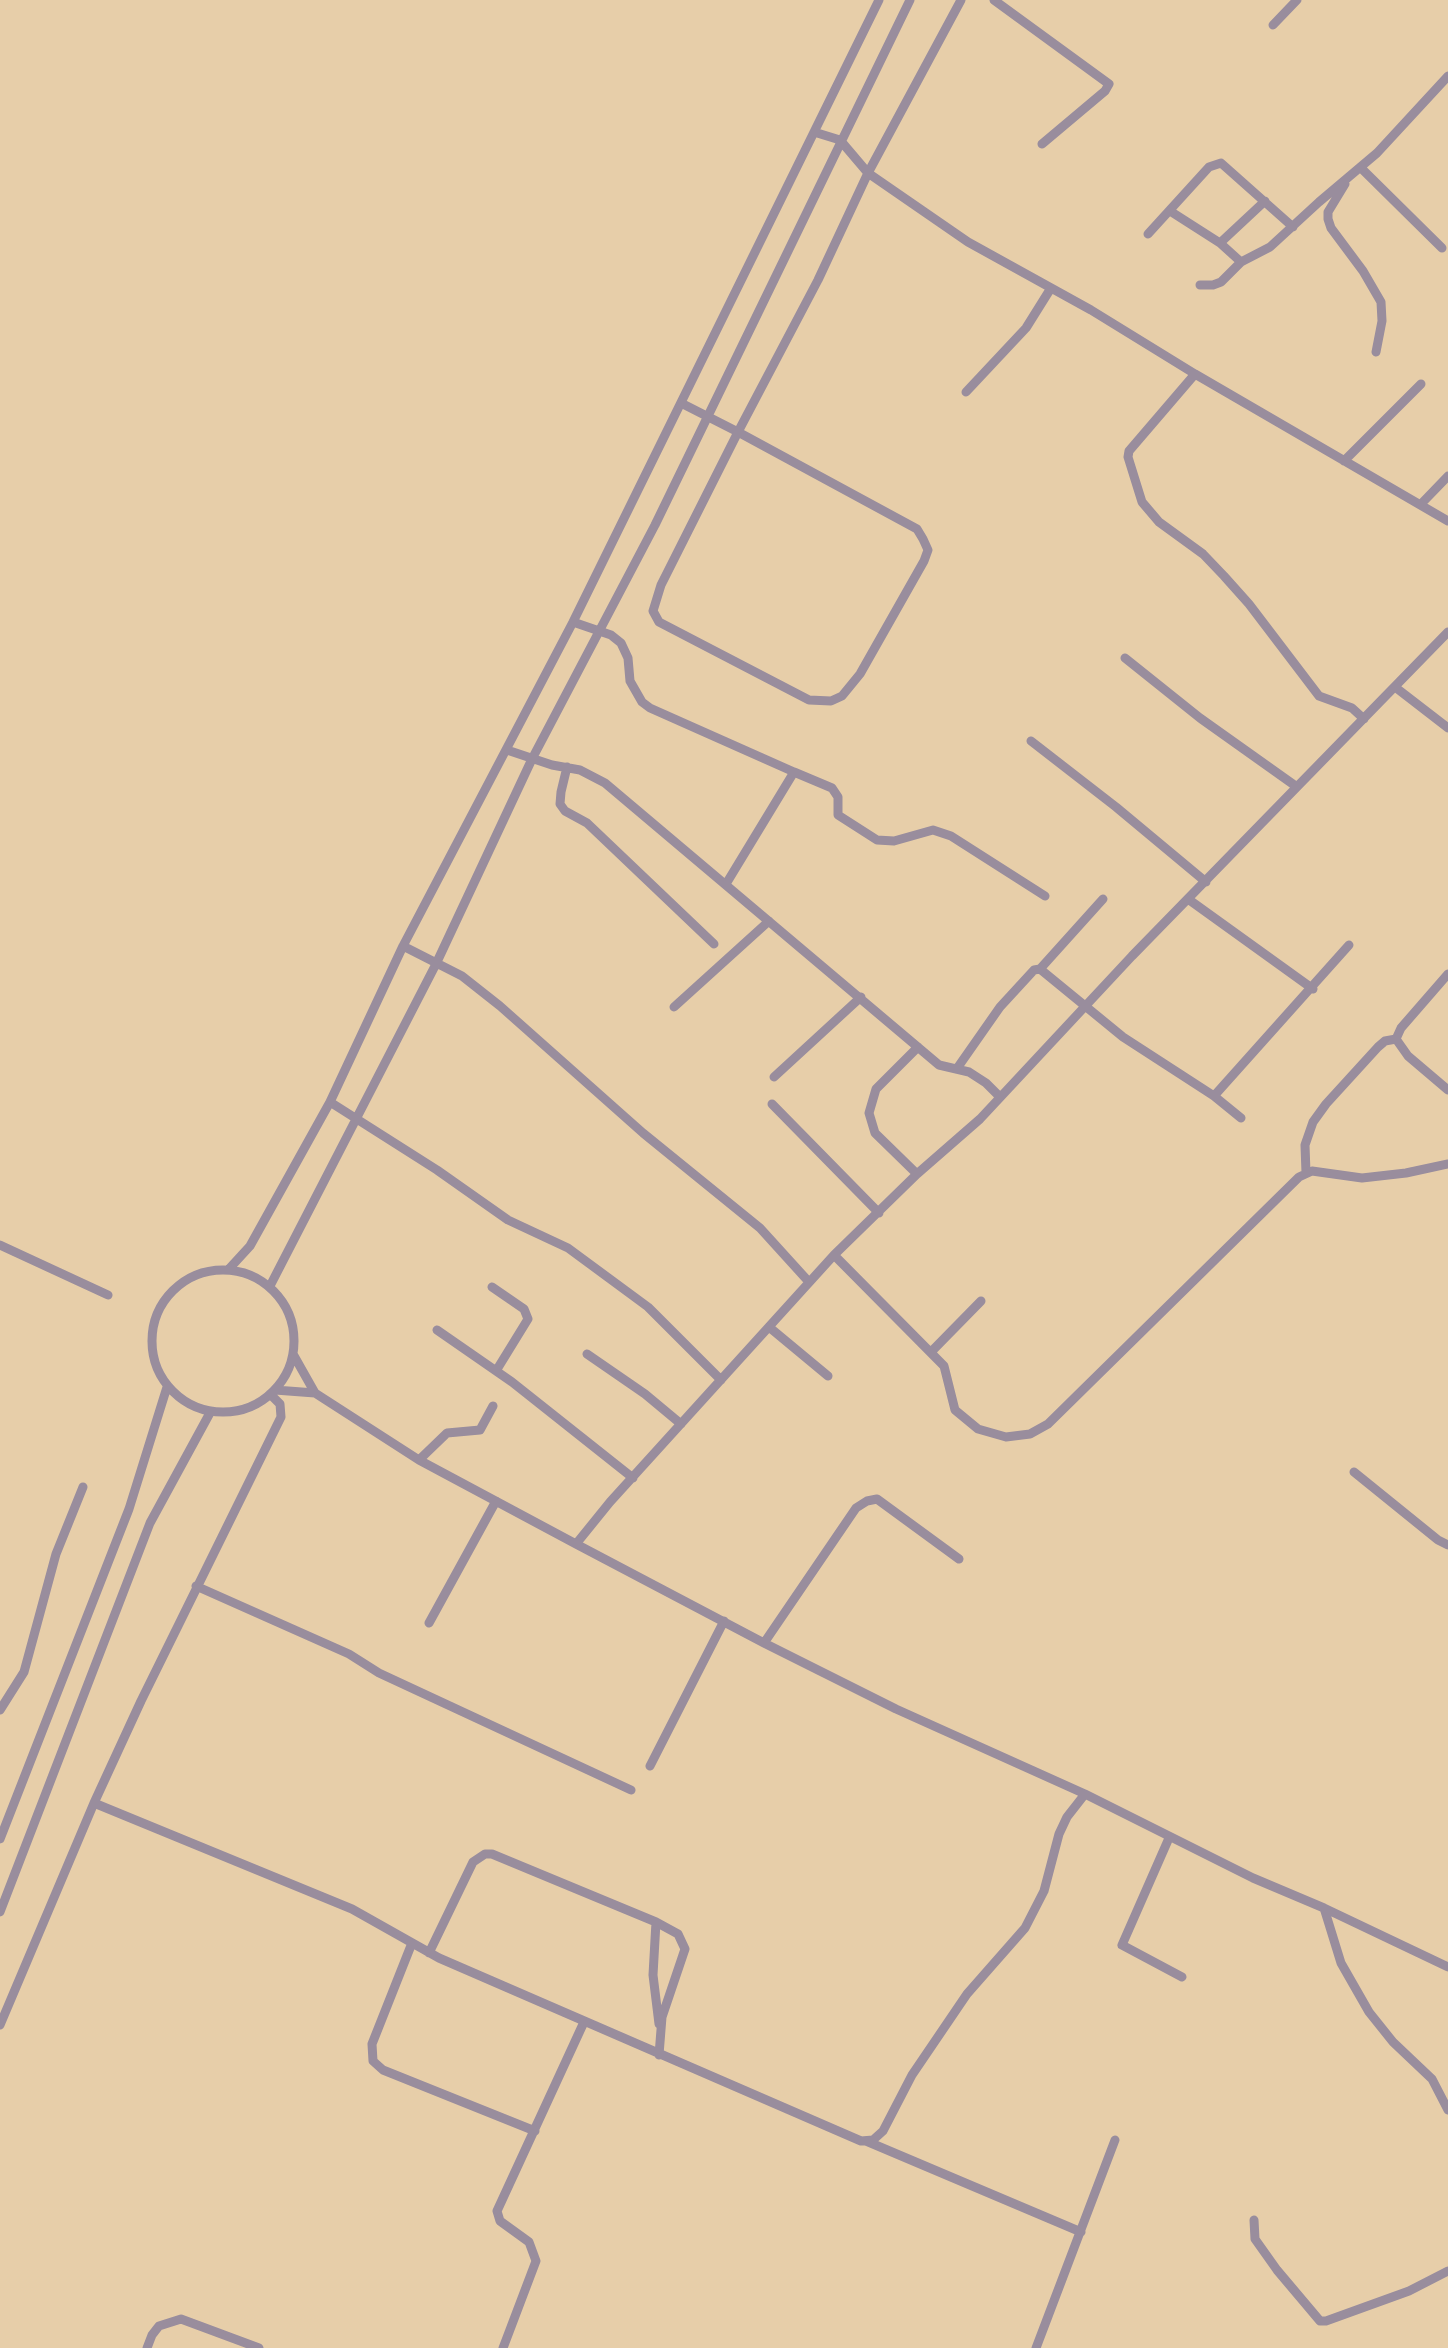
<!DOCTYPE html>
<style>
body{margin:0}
canvas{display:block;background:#e7cea9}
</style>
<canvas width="1448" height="2348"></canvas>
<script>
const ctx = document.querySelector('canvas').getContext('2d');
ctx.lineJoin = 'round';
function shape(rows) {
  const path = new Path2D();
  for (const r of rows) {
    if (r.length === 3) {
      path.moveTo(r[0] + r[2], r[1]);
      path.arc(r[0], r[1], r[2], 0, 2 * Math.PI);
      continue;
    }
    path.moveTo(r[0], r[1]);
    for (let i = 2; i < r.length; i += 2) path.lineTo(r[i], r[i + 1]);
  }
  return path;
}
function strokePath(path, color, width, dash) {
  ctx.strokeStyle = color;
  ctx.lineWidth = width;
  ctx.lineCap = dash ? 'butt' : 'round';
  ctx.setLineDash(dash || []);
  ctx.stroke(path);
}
strokePath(shape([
 [994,0,1109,84,1105,91,1042,144],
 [1273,25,1297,0],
 [814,132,840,140,868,173,968,242,1091,310,1195,374,1448,521],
 [1361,168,1442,248],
 [1345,184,1328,212,1328,219,1331,228,1363,271,1381,302,1382,321,1376,352],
 [1170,211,1220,243,1241,262],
 [1148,234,1209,167,1221,163,1293,227],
 [1220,243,1265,201],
 [1200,285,1213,285,1221,282,1241,262,1270,247,1319,202,1377,153,1448,76],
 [1195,374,1129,451,1128,457,1142,502,1159,522,1203,554,1224,576,1249,604,1319,696,1352,708,1364,719],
 [966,392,1026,328,1051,288],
 [681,403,738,432,917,529,923,539,928,550,924,561,860,674,842,696,831,701,809,700,659,622,653,611,661,585,738,432,818,280,868,173,961,0],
 [1344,461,1421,384],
 [1422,503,1448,476],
 [573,622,611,635,621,643,628,658,630,681,642,702,650,708,794,772,726,884],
 [1125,658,1200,718,1297,787],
 [1395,687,1448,728],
 [1031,741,1116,807,1206,882],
 [507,750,552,765,580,770,605,783,939,1065,969,1072,986,1083,1000,1097],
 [567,767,561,792,560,804,565,811,587,823,714,944],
 [794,772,832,788,838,797,838,815,877,840,894,841,933,830,951,836,1045,896],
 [1188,899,1313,989],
 [403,946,462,976,500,1006,643,1133,760,1228,809,1282],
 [1040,969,1103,899],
 [1448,974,1401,1028,1396,1039,1408,1056,1448,1090],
 [674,1007,769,921],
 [958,1067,1000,1007,1034,970,1040,969,1123,1037,1214,1096,1241,1118],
 [774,1077,861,997],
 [1214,1096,1349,945],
 [330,1102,437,1170,508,1220,568,1248,648,1307,721,1380],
 [772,1104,879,1213],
 [1306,1173,1305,1145,1313,1122,1326,1104,1378,1047,1385,1041,1396,1039],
 [917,1174,875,1133,869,1113,876,1089,918,1047],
 [0,1245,108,1295],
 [834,1255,944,1366,955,1410,978,1429,1006,1437,1030,1434,1048,1424,1299,1177,1312,1171,1362,1178,1406,1173,1448,1164],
 [223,1341,71],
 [228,1270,250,1246,330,1102,403,946,573,622,879,0],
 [270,1286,436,964,532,759,655,525,910,0],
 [492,1287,524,1309,528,1319,496,1371],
 [769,1327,828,1376],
 [437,1330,512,1382,633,1478],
 [931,1352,981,1301],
 [293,1354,315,1393,419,1460,576,1544,764,1643,896,1709,1085,1794,1253,1878,1324,1908,1448,1967],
 [587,1354,645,1394,681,1424],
 [275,1390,315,1393],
 [419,1460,447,1433,480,1430,493,1406],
 [1354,1472,1438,1540,1448,1545],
 [576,1544,610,1502,834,1255,917,1174,980,1119,1132,956,1448,632],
 [196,1586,349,1654,379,1673,631,1790],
 [429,1623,496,1501],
 [764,1643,856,1508,867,1501,877,1499,959,1559],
 [0,1710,24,1672,56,1554,83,1487],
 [650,1766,724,1621],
 [94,1803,352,1909,439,1958,861,2141,873,2140,883,2131,912,2075,967,1994,1025,1928,1044,1891,1059,1834,1067,1817,1085,1794],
 [1169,1838,1122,1945,1182,1977],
 [0,1839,129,1509,167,1387],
 [1324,1908,1341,1963,1369,2012,1393,2042,1432,2079,1448,2110],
 [0,1912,150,1523,211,1411],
 [656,1922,653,1975,659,2024],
 [412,1943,372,2044,373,2061,383,2070,535,2131],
 [429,1953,473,1862,485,1854,492,1854,656,1922,678,1934,685,1949,662,2017,659,2055],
 [0,2025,94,1803,141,1701,281,1417,280,1404,270,1394],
 [866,2141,1081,2232],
 [1254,2220,1255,2239,1277,2270,1320,2321,1326,2321,1409,2291,1448,2271],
 [147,2348,152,2335,159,2326,181,2319,259,2348],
 [503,2348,536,2261,529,2242,500,2221,497,2211,584,2022],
 [1036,2348,1115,2140]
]), '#998d9d', 9);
</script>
